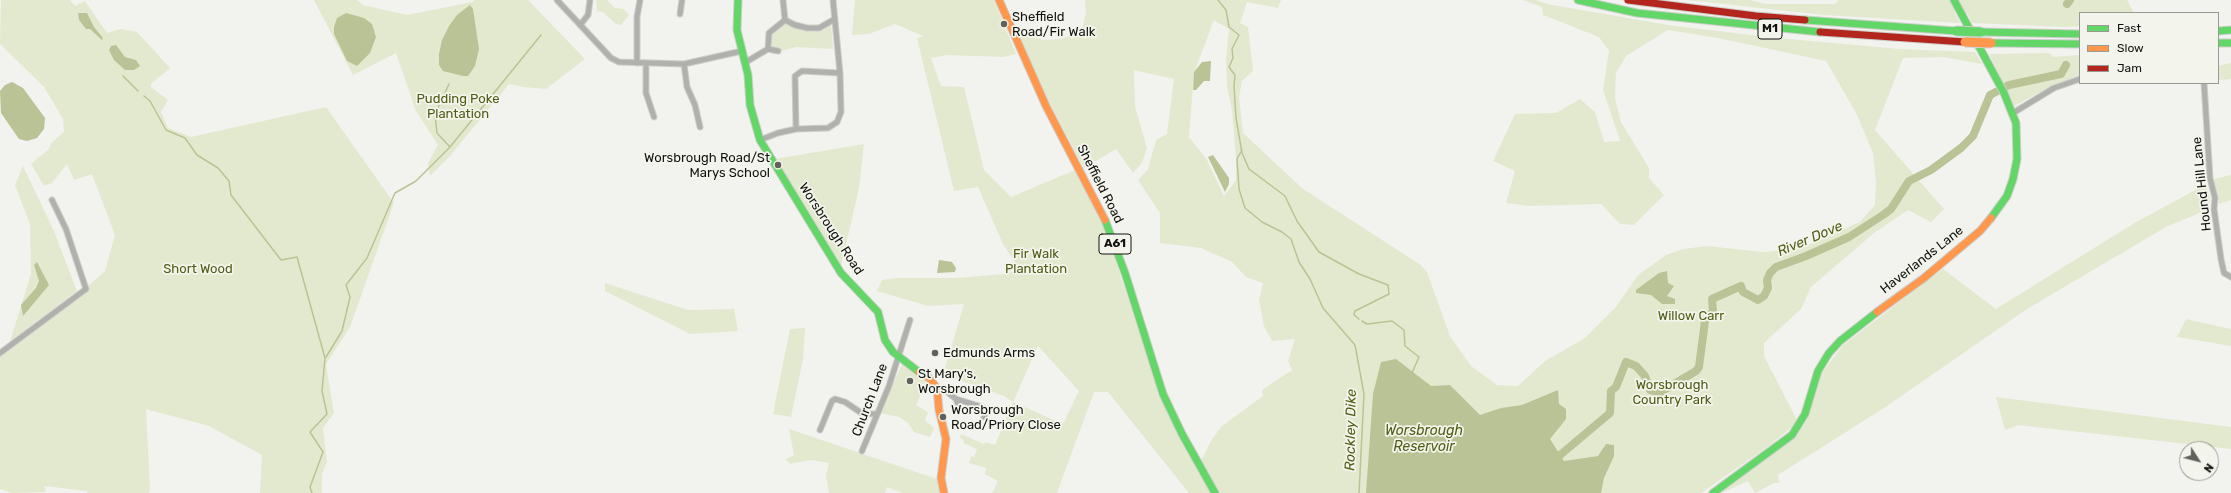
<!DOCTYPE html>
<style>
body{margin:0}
#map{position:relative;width:2231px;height:493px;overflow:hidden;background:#f2f3ee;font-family:Rubik,sans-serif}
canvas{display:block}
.legend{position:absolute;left:2079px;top:12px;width:140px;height:72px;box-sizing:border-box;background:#f3f5ec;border:1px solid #999a94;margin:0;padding:5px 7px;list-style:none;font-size:12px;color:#11120f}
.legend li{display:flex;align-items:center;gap:8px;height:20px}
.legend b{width:20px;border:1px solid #999a94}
.north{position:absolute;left:2179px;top:441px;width:40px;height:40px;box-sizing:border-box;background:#f3f5ec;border:1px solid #999a94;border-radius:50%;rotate:126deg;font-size:11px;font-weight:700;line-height:16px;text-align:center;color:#11120f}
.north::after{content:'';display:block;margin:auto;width:14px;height:18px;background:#60615d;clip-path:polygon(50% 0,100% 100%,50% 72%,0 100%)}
</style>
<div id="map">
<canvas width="2231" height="493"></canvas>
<ul class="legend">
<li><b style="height:5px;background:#63d668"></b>Fast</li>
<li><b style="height:5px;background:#ff974d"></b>Slow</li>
<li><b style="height:5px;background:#b3261e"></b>Jam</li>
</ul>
<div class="north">N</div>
</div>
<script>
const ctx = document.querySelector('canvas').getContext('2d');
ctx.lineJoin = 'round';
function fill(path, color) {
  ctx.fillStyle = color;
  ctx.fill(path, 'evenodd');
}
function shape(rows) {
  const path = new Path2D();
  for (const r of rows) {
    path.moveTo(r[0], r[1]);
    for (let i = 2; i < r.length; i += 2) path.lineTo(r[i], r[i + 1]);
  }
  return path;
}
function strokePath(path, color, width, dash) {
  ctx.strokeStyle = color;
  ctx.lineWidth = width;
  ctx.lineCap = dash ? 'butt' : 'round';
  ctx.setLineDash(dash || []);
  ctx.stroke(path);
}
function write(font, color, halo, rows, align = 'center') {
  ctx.font = font + ' Rubik,sans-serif';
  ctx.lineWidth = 3.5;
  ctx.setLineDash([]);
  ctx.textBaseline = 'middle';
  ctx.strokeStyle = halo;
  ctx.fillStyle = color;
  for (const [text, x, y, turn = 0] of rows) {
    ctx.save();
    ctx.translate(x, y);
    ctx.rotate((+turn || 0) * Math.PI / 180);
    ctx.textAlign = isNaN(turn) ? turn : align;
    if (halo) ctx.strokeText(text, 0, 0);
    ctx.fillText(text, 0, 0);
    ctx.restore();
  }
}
fill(shape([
 [1,0,70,0,75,6,85,1,107,33,121,29,137,32,170,68,151,84,151,87,168,100,161,112,168,128,191,137,326,107,394,203,350,327,326,364,334,413,323,428,327,462,322,474,322,493,260,493,262,455,209,426,146,409,150,489,149,493,87,493,87,491,44,486,46,492,12,493,0,489,0,356,81,296,81,292,105,271,115,235,92,174,74,180,67,164,52,183,44,186,31,164,49,149,51,143,64,132,63,119,44,87,0,44],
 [314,0,357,0,363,5,407,15,473,2,474,0,528,0,585,59,546,89,523,87,509,84,450,156,430,176,428,163,438,145,416,111,396,53,353,75],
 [596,0,607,0,615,8,624,9,629,15,621,25,616,24,603,12,597,11],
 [855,0,994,0,1016,54,1004,57,947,55,931,58,941,86,964,87,984,170,1011,197,1075,170,1105,229,1162,401,1199,474,1201,461,1212,439,1222,426,1263,396,1262,390,1292,370,1288,361,1295,339,1272,341,1264,326,1259,300,1263,283,1246,277,1232,262,1201,248,1160,243,1160,213,1138,180,1148,169,1156,140,1167,134,1174,79,1134,70,1135,106,1147,148,1142,163,1133,173,1116,149,1084,168,1038,81,1012,22,1025,34,1043,40,1061,39,1082,31,1086,12,1085,0,1281,0,1278,8,1247,2,1240,23,1248,27,1253,71,1242,81,1239,97,1243,133,1303,189,1421,265,1427,272,1450,336,1471,366,1497,385,1518,386,1545,361,1585,338,1616,307,1638,275,1666,255,1683,249,1707,246,1763,252,1799,249,1860,222,1875,205,1876,183,1873,153,1856,113,1826,61,1718,38,1668,30,1626,56,1616,73,1615,98,1621,122,1649,168,1649,178,1664,195,1634,225,1620,224,1601,204,1530,206,1506,203,1515,171,1493,161,1515,114,1556,113,1580,99,1595,112,1604,142,1620,141,1603,90,1609,51,1599,37,1543,15,1542,7,1523,0,1536,0,1547,4,1668,25,1767,37,1900,49,1975,52,1982,64,1943,57,1903,58,1875,130,1944,209,1931,222,1908,210,1874,233,1811,287,1801,309,1764,343,1764,356,1798,422,1763,450,1701,493,1189,493,1108,392,1094,392,1057,493,992,493,998,481,985,474,986,468,969,463,971,456,974,457,977,449,963,443,964,440,960,438,961,434,984,444,986,442,995,445,1013,402,1004,396,956,379,955,373,945,368,964,304,928,306,877,291,882,280,897,278,957,278,1004,274,1020,270,1003,244,978,187,954,191,917,38,923,36,895,24,869,34,852,35],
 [1214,20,1229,29,1226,59,1227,86,1232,110,1236,158,1236,180,1224,196,1207,160,1189,137,1194,73],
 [1038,346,1079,391,1063,424,1013,402],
 [1687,0,1750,0,1766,4,1835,4,1839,0,2127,0,2134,13,2080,13,2080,26,2067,27,1972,23,1968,14,1954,11,1960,23,1824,15],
 [784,24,802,30,819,30,831,24,833,49,796,47,781,51,774,48,770,45,770,37],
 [2049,53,2053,57,2080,55,2080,75,2053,85,2014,106,1989,54],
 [2231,63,2231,79,2218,80,2218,66],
 [864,144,859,188,841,266,775,159],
 [23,166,54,231,77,291,10,341,31,274,30,224,15,185],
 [2231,175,2231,200,2219,204,2214,179],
 [2205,185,2210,197,2209,209,2166,227,2027,309,1884,408,1778,475,1779,483,1774,483,1755,493,1748,481,1722,493,1722,490,1794,439,1807,420,1822,373,1843,345,1943,269,1996,309,2136,222],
 [605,283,688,310,734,309,738,331,690,334,605,291],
 [2186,319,2231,329,2231,346,2177,337],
 [805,328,803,359,791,417,773,414,790,329],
 [902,364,928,379,916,405,928,412,925,420,934,428,930,437,914,432,908,423,899,417,881,413],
 [1996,397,2231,427,2231,449,2018,425,2005,430],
 [789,429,937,479,940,493,902,493,887,487,885,493,829,493,826,475,829,463,811,460,790,464,786,459,794,455]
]), '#e3e9cf');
fill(shape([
 [470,5,473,9,479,49,475,66,468,76,463,76,443,71,439,65,439,54,442,40,449,26,457,15],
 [78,13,87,13,94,27,103,38,102,40,90,29,86,29,79,20],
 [346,13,364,18,372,24,376,37,370,53,357,66,347,61,334,34,334,27,337,18],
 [116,45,125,57,136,60,140,66,134,70,125,70,114,60,109,50,111,46],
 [1211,61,1210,81,1204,81,1196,90,1193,90,1194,72,1202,62],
 [12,82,23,88,45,118,44,129,37,138,27,141,19,139,1,113,0,91,5,85],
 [1213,155,1229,178,1229,184,1225,192,1208,157],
 [939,260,952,262,956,268,955,272,937,273],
 [37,262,49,285,23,316,21,305,36,288,39,281,34,265],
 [1667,271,1668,283,1674,286,1667,296,1675,299,1675,304,1662,304,1651,295,1636,293,1636,290,1659,273],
 [1396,359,1431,386,1450,385,1480,415,1501,408,1522,405,1558,390,1559,404,1566,409,1566,419,1550,439,1564,461,1598,456,1606,444,1614,445,1614,456,1604,478,1601,493,1366,493,1373,394,1381,362]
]), '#bac395');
strokePath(shape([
 [1218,0,1226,10,1229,27,1239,35,1232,49,1233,58,1229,67,1235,75,1234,86,1236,118,1242,153,1249,169,1285,196,1297,221,1319,252,1359,274,1388,285,1389,294,1355,311,1354,315,1359,319],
 [123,76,138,91],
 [449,84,435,114,437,133,450,147],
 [144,96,150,101,166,130,185,138,197,155,218,168,229,181,231,195,281,260,297,257,325,358,322,391,327,414,310,432,323,452,310,487,312,493],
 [1242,150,1237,159,1239,189,1245,208,1262,222,1282,232,1291,239,1299,262,1310,279,1323,308,1355,345,1364,394,1359,493],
 [1362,321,1367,324,1392,321,1404,330,1405,346,1419,357,1412,373],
 [326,357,342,331,350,297,346,285,367,258,395,193,416,181,450,147,541,35]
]), '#bac395', 1.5);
strokePath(shape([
 [2067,4,2070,0],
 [1553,461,1610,413,1611,391,1616,387,1626,362,1636,366,1645,376,1650,390,1659,393,1696,371,1699,367,1705,321,1713,311,1712,299,1741,286,1743,292,1758,300,1764,296,1768,288,1767,280,1770,273,1776,267,1806,256,1849,237,1883,215,1891,209,1909,181,1931,170,1961,148,1973,136,1990,95,2009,85,2061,74,2066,65]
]), '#bac395', 8);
const street = shape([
 [557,0,611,58,619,62,684,64,742,51],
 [783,0,785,20,795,25,807,28,819,28,833,20],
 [680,14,682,0],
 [580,25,588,15,590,0],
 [768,49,769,33,785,20],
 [768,49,778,51],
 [746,62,768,49],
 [637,63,637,17,640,0],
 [646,63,646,93,654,117],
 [684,64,687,87,695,105,700,127],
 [2204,83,2210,178,2215,198,2214,209,2221,259,2224,273,2231,277],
 [2013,113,2054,88,2080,79],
 [796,129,795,76,802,71,840,73],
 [760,140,778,133,796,129,828,128,837,122,841,112,840,73,833,0],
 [0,353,86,289,66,229,52,200],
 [937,388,945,390,956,399,982,407,986,411,984,417],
 [956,399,959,407],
 [820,430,832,401,835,399,845,402,863,414,877,414],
 [862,451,889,386,910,320]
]);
const fast = shape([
 [738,0,737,30,748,75,750,105,760,140,841,273,878,312,885,340,893,352,919,372],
 [1578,0,1637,13,1820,32],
 [1954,0,2004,93,2016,123,2017,159,2013,179,2007,196,1991,218],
 [1805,20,1956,31],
 [2218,31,2231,30],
 [1981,32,2080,34],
 [1991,43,2080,44],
 [2218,43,2231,43],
 [1105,220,1125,273,1163,394,1182,434,1215,493],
 [1713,493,1792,435,1805,414,1818,371,1829,353,1840,341,1877,312]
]);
const slow = shape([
 [999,0,1046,106,1105,220],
 [1877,312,1924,278,1980,231,1991,218],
 [919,372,928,377,937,388,939,410,946,439,941,478,944,493]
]);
const jam = shape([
 [1628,0,1756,16,1805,20],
 [1820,32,1965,42]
]);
strokePath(street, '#cdcecb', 7);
strokePath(fast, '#cdcecb', 9);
strokePath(slow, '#cdcecb', 9);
strokePath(jam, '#cdcecb', 9);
strokePath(street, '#b0b1ad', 5);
strokePath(fast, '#63d668', 7);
strokePath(slow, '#ff974d', 7);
strokePath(jam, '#b3261e', 7);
const fastBridge = shape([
 [1956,31,1981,32]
]);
const slowBridge = shape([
 [1965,42,1991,43]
]);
strokePath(fastBridge, '#cdcecb', 11, []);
strokePath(slowBridge, '#cdcecb', 11, []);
strokePath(fastBridge, '#63d668', 9);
strokePath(slowBridge, '#ff974d', 9);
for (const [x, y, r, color] of [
 [1004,24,4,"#60615d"],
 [778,165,4,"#60615d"],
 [935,353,4,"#60615d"],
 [910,381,4,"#60615d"],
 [943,417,4,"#60615d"]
]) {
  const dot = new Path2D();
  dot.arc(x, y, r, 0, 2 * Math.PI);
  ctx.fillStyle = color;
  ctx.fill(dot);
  strokePath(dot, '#f3f5ec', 1.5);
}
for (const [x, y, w] of [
 [1770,29,24],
 [1115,244,32]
]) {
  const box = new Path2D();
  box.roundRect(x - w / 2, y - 10, w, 20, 3);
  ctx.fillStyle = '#f3f5ec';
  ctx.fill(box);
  strokePath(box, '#11120f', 1);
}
write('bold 12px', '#11120f', null, [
 ["M1",1770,29],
 ["A61",1115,244]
]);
write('13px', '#11120f', '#f3f5ec', [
 ["Sheffield",1012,17],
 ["Road/Fir Walk",1012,32],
 ["Worsbrough Road/St",770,158,"right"],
 ["Marys School",770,173,"right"],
 ["Edmunds Arms",943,353],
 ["St Mary's,",918,374],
 ["Worsbrough",918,389],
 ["Worsbrough",951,410],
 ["Road/Priory Close",951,425]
], 'left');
write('13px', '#505b14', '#f3f5ec', [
 ["Pudding Poke",458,99],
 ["Plantation",458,114],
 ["Fir Walk",1036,254],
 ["Plantation",1036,269],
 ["Short Wood",198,269],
 ["Willow Carr",1691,316],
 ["Worsbrough",1672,385],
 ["Country Park",1672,400]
]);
write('13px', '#11120f', '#f3f5ec', [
 ["Sheffield Road",1100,184,63],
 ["Hound Hill Lane",2202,184,-96],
 ["Worsbrough Road",831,229,57],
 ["Haverlands Lane",1922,260,-38],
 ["Church Lane",870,400,-69]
]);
write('italic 14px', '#525d16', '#f3f5ec', [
 ["River Dove",1810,239,-23],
 ["Rockley Dike",1351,430,-89],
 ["Worsbrough",1424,431],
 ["Reservoir",1424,447]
]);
</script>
